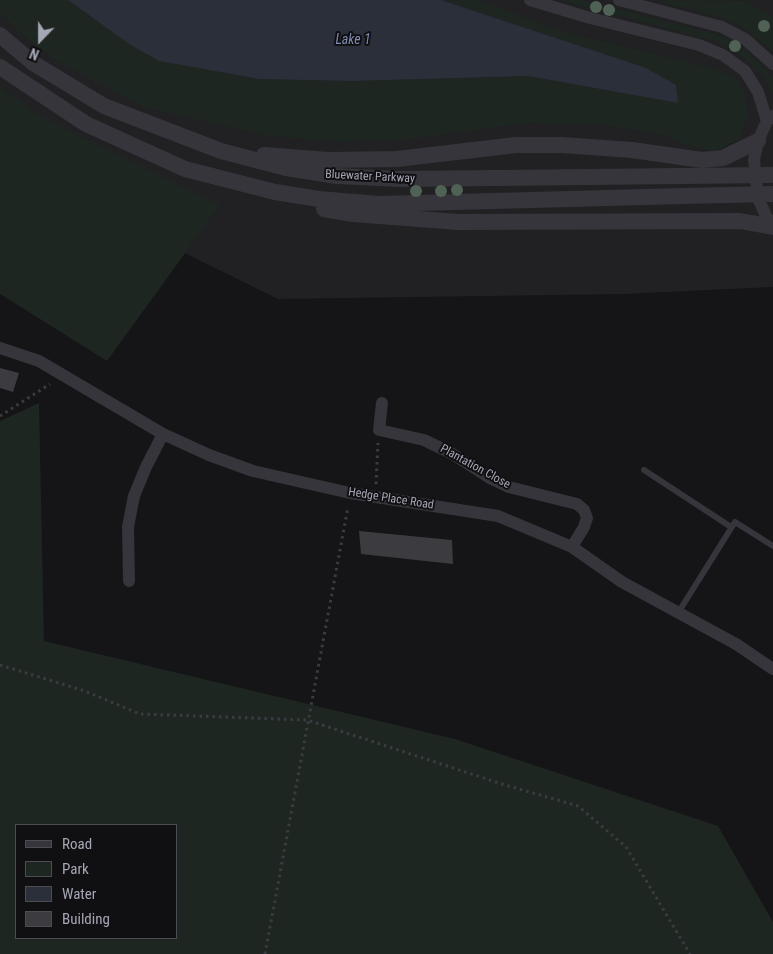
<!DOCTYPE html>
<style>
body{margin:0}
#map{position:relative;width:773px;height:954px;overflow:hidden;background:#151416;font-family:"Roboto Condensed",sans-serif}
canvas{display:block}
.legend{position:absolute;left:15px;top:824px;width:162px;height:115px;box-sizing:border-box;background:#100f11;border:1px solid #4c4c53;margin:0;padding:6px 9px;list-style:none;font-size:15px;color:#a6a7b6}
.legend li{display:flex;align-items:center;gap:10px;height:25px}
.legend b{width:25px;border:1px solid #4c4c53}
.north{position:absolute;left:15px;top:15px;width:50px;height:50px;-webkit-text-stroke:4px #100f11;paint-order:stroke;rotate:202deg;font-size:14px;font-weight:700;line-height:20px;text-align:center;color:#a6a7b6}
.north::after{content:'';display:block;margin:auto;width:18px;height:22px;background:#a6a7b6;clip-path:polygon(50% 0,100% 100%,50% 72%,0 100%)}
</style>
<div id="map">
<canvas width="773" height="954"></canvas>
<ul class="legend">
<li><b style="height:6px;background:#36353b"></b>Road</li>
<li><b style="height:14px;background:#1e2621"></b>Park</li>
<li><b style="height:14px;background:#2b2f39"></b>Water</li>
<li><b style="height:14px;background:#3c3b40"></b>Building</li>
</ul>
<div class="north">N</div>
</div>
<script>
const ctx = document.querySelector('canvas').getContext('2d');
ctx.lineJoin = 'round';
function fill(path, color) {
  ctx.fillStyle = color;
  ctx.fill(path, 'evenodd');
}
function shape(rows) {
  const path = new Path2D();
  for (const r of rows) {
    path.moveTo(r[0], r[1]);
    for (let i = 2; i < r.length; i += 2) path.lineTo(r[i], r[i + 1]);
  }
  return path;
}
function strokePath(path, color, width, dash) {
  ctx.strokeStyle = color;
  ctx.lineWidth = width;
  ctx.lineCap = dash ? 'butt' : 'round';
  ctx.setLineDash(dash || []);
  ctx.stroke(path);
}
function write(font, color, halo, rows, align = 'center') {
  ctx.font = font + ' "Roboto Condensed",sans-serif';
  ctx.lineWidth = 4;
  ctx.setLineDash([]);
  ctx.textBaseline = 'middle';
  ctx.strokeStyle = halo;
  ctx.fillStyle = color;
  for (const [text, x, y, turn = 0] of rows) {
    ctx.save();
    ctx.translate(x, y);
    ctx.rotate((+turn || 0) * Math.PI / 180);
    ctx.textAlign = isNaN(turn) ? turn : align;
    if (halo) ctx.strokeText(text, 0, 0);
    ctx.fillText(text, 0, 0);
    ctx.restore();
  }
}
fill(shape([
 [0,0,773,0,773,287,623,294,278,299,0,162]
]), '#212023');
fill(shape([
 [0,0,68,0,129,44,159,61,259,79,352,81,528,76,678,103,441,0,479,0,564,32,709,67,735,77,745,92,748,116,739,140,713,151,682,144,667,136,604,125,528,123,410,139,339,142,269,136,145,108,57,61,19,32,0,12],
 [559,0,583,0,716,34,739,45,756,60,773,77,773,94,764,78,751,65,735,52,714,41],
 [653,0,745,1,773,16,773,51,742,27,723,18],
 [0,87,38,114,220,205,107,361,0,294],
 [39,403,44,641,455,739,718,826,773,922,773,954,0,954,0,421],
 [16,825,176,825,176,938,16,938]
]), '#1e2621');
fill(shape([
 [68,0,441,0,646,68,676,85,678,103,528,76,352,81,259,79,159,61,129,44]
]), '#2b2f39');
fill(shape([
 [0,368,19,373,13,392,0,388],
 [359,531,452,540,453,564,361,554]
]), '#3c3b40');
strokePath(shape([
 [0,416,50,384],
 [376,484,378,443],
 [0,665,85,691,140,714,307,720,505,785,578,806,626,847,690,954],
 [265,954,348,507]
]), '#3b3c42', 3, [2.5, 4]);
strokePath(shape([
 [644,470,731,527],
 [678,613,735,522,773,546]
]), '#36353b', 6);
strokePath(shape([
 [530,0,590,18,699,45,723,55,745,71,758,92,767,121],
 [619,0,722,27,745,39,773,64],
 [773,116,767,121,758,141,754,160,758,198,767,218,773,223],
 [0,348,39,361,163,434,209,455,253,471,350,493,498,516,572,547,622,582,736,644,773,669],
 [382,403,379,430,424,440,451,453,490,478,509,487,577,504,584,510,587,518,584,527,572,547],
 [129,581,128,527,134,496,146,467,163,434]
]), '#36353b', 12);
strokePath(shape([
 [0,35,33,63,104,106,221,151,286,168,337,176,400,179,682,176],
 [0,67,86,124,185,169,275,192,319,199,379,204,683,196],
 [264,155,328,160,397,159,516,145,562,145,632,150,702,160,723,158,758,141],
 [324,209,353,214,458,222,740,221,773,227]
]), '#36353b', 16);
strokePath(shape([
 [682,176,773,175],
 [683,196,773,194]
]), '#36353b', 16);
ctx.fillStyle = '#4f6255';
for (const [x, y] of [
 [596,7],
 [609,10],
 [764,26],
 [735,46],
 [457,190],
 [416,191],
 [441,191]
]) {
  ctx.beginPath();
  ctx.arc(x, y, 6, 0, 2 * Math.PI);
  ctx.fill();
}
write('12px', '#a6a7b6', '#100f11', [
 ["Bluewater Parkway",370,177,3],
 ["Plantation Close",475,467,29],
 ["Hedge Place Road",391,499,9]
]);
write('italic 14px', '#7e8cb0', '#100f11', [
 ["Lake 1",353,40]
]);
</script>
